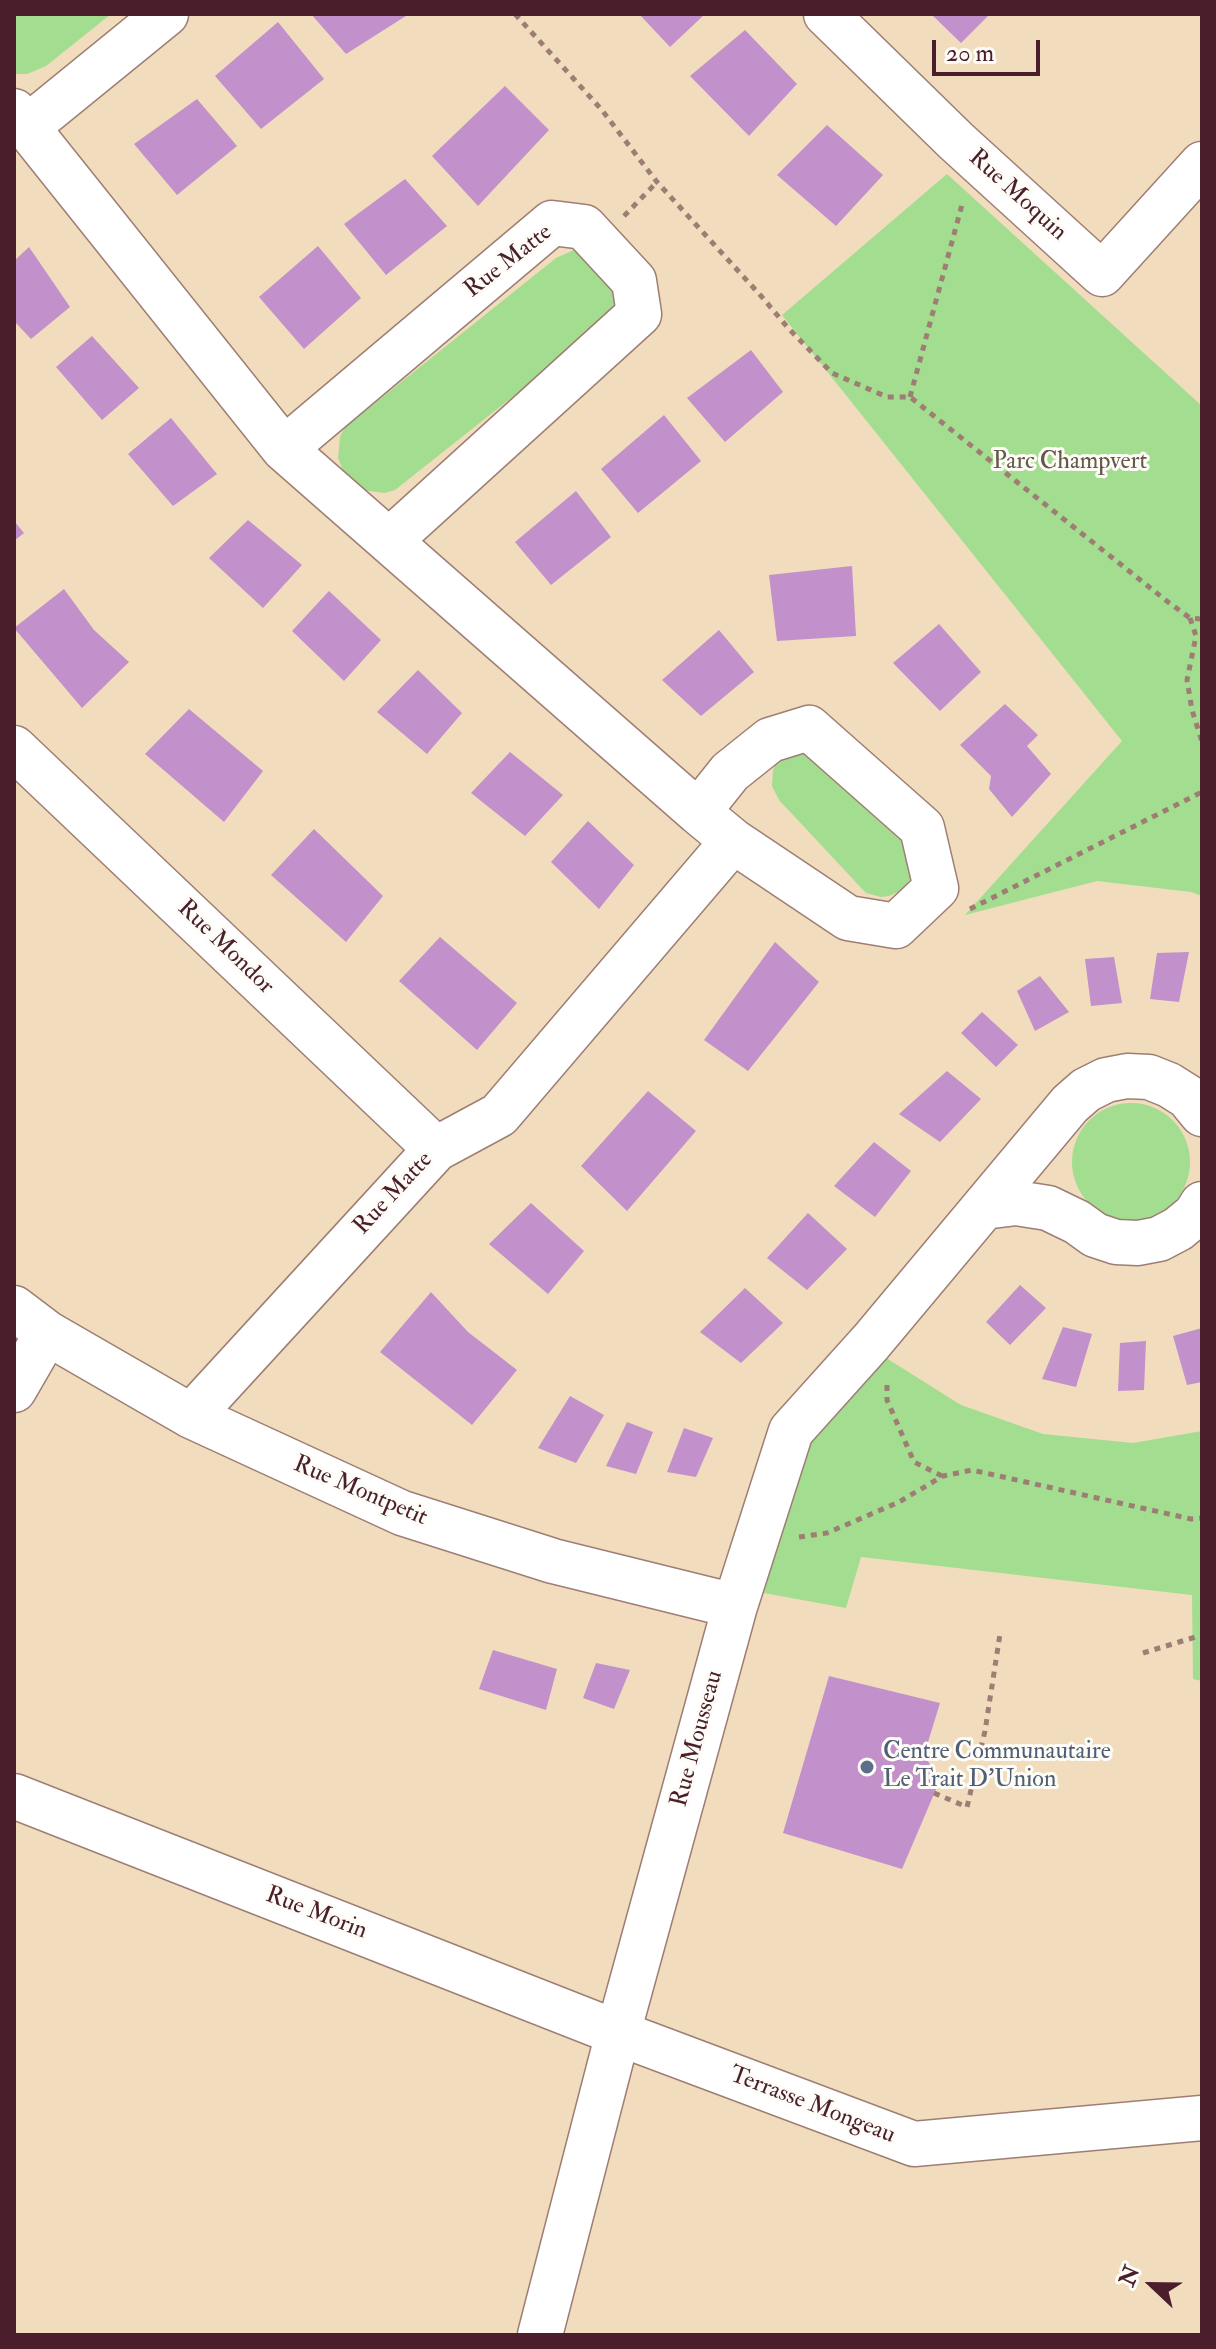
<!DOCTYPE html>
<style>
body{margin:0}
#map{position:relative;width:1216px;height:2349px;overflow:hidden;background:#f1ddbd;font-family:"IM FELL Double Pica",serif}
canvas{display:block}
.frame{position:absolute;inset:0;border:16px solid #4a1f2b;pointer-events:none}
.north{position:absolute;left:1112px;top:2245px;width:80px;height:80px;-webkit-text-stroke:6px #fdfcf7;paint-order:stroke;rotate:292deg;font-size:22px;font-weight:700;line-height:32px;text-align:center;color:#4a1f2b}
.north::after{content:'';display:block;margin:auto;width:28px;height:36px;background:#4a1f2b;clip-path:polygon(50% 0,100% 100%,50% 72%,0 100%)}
.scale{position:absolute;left:932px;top:40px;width:108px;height:36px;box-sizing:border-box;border:4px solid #4a1f2b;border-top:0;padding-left:10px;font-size:24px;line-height:28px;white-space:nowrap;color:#4a1f2b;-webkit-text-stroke:6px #fdfcf7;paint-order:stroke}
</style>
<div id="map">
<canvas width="1216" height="2349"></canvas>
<div class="frame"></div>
<div class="north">N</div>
<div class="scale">20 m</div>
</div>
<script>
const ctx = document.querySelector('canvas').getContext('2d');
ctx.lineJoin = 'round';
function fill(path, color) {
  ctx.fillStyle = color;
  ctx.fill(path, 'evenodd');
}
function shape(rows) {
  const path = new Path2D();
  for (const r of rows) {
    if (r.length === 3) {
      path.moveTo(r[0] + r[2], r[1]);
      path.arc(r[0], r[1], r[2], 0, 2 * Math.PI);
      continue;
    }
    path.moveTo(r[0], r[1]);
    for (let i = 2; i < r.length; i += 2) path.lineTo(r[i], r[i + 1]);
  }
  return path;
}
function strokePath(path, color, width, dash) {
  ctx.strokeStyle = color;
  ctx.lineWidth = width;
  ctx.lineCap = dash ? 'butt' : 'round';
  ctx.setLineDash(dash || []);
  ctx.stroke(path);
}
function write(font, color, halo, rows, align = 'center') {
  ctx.font = font + ' "IM FELL Double Pica",serif';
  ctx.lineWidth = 6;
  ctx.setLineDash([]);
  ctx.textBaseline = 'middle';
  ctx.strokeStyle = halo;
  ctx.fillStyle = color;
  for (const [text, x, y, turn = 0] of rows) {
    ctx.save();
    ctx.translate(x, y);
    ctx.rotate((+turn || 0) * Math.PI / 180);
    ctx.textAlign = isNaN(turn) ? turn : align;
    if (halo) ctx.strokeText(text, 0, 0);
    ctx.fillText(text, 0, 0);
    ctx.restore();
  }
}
fill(shape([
 [14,14,111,14,46,66,27,74,14,74],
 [947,174,1202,406,1202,896,1191,892,1097,881,965,915,1122,741,782,315],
 [576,249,623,294,607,322,395,490,385,493,363,490,346,478,338,458,340,437,345,427,556,258],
 [795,749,825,758,905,845,912,876,904,889,889,896,881,897,866,893,779,800,772,786,773,770,776,762],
 [1131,1162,59],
 [875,1351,961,1405,1043,1434,1133,1443,1202,1431,1202,1681,1193,1679,1192,1595,861,1557,846,1608,764,1593,801,1436]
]), '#a3dd8f');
fill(shape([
 [311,14,409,14,346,54],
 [639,14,705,14,670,47],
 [931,14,990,14,961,43],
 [278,22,324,79,261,129,215,76],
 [745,30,797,84,749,136,690,76],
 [505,86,549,130,478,206,432,156],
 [197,99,237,146,177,195,134,144],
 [827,125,883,175,836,226,777,175],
 [405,179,447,226,386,275,344,224],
 [318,246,361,298,304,349,259,297],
 [29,247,70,307,31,339,14,321,14,261],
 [92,336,139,388,102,420,56,367],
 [751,350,783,392,725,442,687,398],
 [664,415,701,461,638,513,601,469],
 [171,418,217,474,173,506,128,454],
 [576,491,611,537,551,585,515,542],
 [248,520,302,565,263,608,209,558],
 [14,521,24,533,14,541],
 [852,566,856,636,777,641,769,575],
 [64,589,94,630,129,662,82,708,14,628],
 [329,591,381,640,344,681,292,631],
 [939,624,981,672,940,711,893,663],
 [719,630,754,672,701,716,662,680],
 [418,670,462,713,427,754,377,712],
 [1005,704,1038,735,1027,746,1051,774,1012,817,989,789,991,776,960,745],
 [189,709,263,771,224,822,145,754],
 [510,752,563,795,525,836,471,793],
 [588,821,634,865,599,909,551,862],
 [314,829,383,896,346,942,271,875],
 [440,937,517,1003,477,1050,399,981],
 [775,942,819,982,748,1071,704,1040],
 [1189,952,1179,1002,1150,999,1157,953],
 [1114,957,1122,1003,1091,1006,1085,959],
 [1040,976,1069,1012,1035,1031,1017,991],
 [982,1012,1018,1045,996,1067,961,1033],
 [947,1071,981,1099,940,1142,899,1114],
 [648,1091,696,1131,627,1211,581,1166],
 [874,1142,911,1171,875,1217,834,1186],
 [531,1203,584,1251,548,1294,489,1244],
 [808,1213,847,1249,807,1290,767,1258],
 [1020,1285,1046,1308,1010,1345,986,1322],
 [745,1288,783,1323,741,1363,700,1332],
 [431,1292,468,1332,517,1370,472,1425,380,1352],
 [1063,1327,1092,1334,1076,1387,1042,1379],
 [1202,1328,1202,1382,1187,1385,1173,1336],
 [1146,1341,1144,1390,1118,1391,1120,1343],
 [570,1396,604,1415,576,1463,538,1448],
 [627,1422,653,1432,636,1474,606,1466],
 [684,1428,713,1438,696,1477,667,1472],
 [493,1650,557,1669,546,1710,479,1689],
 [596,1663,630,1670,614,1709,583,1698],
 [829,1676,940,1703,924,1755,940,1780,902,1869,783,1833]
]), '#c290ca');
const minor = shape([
 [826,14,956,141,1102,274,1202,164],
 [14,111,284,449,698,812,733,841,848,918,896,926,936,888,922,828,809,728,770,740,730,772,698,812],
 [26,128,166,14],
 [284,449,552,223,584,227,634,281,639,314,389,541],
 [14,748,436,1149],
 [984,1207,1016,1203,1048,1208,1077,1222,1095,1235,1116,1242,1138,1243,1159,1239,1178,1229,1195,1215,1202,1204],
 [14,1308,47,1333,191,1416,402,1513,553,1561,735,1606],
 [14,1390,47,1333],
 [191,1416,436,1149,499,1115,733,841],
 [14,1796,618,2033,914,2144,1202,2118],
 [540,2335,618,2033,735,1606,791,1431,871,1342,1070,1104,1086,1090,1106,1080,1127,1076,1149,1077,1169,1085,1188,1097,1202,1114]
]);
strokePath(minor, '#9e7e74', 47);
strokePath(shape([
 [515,14,601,109,657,182,762,297,788,328,832,373,887,397,910,397,1168,602,1190,618,1202,619],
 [624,216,657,182],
 [910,397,963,201],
 [1190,618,1196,636,1187,680,1192,710,1202,742],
 [970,909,1202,792],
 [887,1385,887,1400,914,1462,942,1476],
 [799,1537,827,1533,899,1502,943,1476,972,1470,1191,1519,1202,1518],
 [1143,1653,1202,1635],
 [934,1793,967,1807,985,1731,1000,1634]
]), '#9e7e74', 5, [6, 6]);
strokePath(minor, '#fff', 44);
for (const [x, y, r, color] of [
 [867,1767,8,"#5c6f8a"]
]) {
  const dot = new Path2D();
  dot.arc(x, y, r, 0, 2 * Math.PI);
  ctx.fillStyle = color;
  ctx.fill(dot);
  strokePath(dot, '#fdfcf7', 3);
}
write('24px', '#4a1f2b', '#fdfcf7', [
 ["Rue Moquin",1017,196,42],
 ["Rue Matte",509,262,-38],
 ["Rue Mondor",225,948,44],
 ["Rue Matte",394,1194,-47],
 ["Rue Montpetit",360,1492,23],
 ["Rue Mousseau",698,1739,-75],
 ["Rue Morin",316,1914,21],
 ["Terrasse Mongeau",812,2106,21]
]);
write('24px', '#655849', '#fdfcf7', [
 ["Parc Champvert",1070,463]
]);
write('24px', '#4e5e75', '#fdfcf7', [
 ["Centre Communautaire",883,1753],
 ["Le Trait D'Union",883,1781]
], 'left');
</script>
